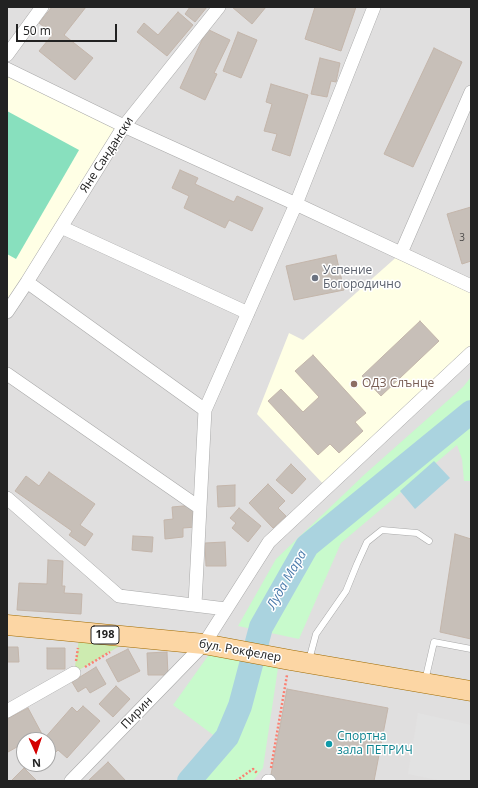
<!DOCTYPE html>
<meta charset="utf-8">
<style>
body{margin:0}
#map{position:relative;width:478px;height:788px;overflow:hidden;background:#f2efe9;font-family:"Open Sans",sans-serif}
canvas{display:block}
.frame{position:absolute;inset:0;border:8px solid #222;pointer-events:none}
.north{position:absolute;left:16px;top:732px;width:40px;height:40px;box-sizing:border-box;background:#fff;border:1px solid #a7a7a7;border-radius:50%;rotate:177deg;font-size:11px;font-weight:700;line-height:16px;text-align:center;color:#222}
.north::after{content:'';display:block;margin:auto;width:14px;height:18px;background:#d40000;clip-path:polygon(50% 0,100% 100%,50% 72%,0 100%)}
.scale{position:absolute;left:16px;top:24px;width:101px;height:18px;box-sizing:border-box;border:2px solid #222;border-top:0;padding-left:5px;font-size:12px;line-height:14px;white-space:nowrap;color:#222;-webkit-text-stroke:3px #fff;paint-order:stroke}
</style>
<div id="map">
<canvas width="478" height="788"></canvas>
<div class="frame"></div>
<div class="north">N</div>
<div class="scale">50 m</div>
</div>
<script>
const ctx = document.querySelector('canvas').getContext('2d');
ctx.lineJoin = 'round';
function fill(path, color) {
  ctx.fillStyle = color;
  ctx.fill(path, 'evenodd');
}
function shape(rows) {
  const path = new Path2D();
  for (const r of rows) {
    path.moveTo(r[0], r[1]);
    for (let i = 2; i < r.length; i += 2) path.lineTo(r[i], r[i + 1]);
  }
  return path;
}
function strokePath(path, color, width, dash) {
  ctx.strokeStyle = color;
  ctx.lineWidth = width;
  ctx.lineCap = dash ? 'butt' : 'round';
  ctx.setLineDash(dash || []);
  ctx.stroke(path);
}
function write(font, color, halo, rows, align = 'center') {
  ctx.font = font + ' "Open Sans",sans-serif';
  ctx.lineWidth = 3;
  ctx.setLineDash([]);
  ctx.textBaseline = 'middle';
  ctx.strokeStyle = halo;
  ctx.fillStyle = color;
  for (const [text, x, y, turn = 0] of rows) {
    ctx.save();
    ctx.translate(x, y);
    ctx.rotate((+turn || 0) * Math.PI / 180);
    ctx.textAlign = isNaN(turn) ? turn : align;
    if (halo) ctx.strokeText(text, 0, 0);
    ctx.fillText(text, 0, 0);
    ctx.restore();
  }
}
fill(shape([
 [7,7,471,7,471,781,7,781],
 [24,740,48,740,48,764,24,764]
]), '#e0dfdf');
fill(shape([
 [7,69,121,128,7,301],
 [401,253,471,286,471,353,327,488,257,414,289,333,303,340]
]), '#ffffe5');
fill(shape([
 [80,632,135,637,74,673]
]), '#cdebb0');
fill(shape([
 [471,377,471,481,464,481,462,459,457,445,341,543,299,639,238,626,276,559,365,474,463,387],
 [210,653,278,668,263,768,253,781,204,781,232,749,173,705]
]), '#c8facc');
fill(shape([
 [7,111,79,150,16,259,7,254]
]), '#88e0be');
fill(shape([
 [418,713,471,725,471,781,442,781,408,774]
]), '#e2e2e2');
fill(shape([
 [434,461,450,478,415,509,400,491]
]), '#aad3df');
strokePath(shape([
 [189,781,227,737,240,706,261,627,307,546,471,412]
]), '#aad3df', 24);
const building = shape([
 [52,7,86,7,64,35,93,58,75,80,39,51,53,34,39,23,52,7],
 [190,7,207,7,195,22,185,14,190,7],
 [232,7,266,7,252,24,232,7],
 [315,7,356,7,341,51,305,39,315,7],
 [178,12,193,25,167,56,137,32,144,23,158,35,178,12],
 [207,29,230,40,214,73,217,74,205,100,180,88,207,29],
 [238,32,257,40,241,78,223,71,238,32],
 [434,48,462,62,413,167,384,154,434,48],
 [320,58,340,63,336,82,331,81,327,97,311,94,320,58],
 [271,84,308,95,290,156,272,150,277,134,264,131,272,104,266,102,271,84],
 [180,170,198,178,195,184,234,202,237,196,263,208,252,231,229,220,225,228,184,208,189,196,172,188,180,170],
 [471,207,471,261,462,264,447,214,471,207],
 [336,255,344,290,294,300,286,266,336,255],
 [420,321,439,341,381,396,362,376,420,321],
 [313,355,366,413,355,422,363,431,339,453,330,444,318,455,268,401,281,389,303,412,319,397,295,371,313,355],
 [291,464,306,479,292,494,276,480,291,464],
 [49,472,95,504,80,525,93,534,85,546,69,535,72,531,15,491,26,476,39,486,49,472],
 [268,484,285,501,278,508,286,516,273,528,249,503,268,484],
 [235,485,235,506,218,507,217,486,235,485],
 [194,505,196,527,183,528,183,537,165,539,164,520,173,519,172,507,194,505],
 [239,508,261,526,248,542,232,528,236,523,230,518,239,508],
 [455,534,471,539,471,639,440,632,455,534],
 [133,536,153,537,152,552,132,550,133,536],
 [225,542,226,566,206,566,205,543,225,542],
 [48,560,63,561,62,586,65,586,64,593,82,594,81,614,17,610,19,583,47,584,48,560],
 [7,647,18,647,19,662,7,662,7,647],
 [47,648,65,648,65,669,47,669,47,648],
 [128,649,140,671,118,682,106,660,128,649],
 [167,652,168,675,148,675,147,653,167,652],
 [96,667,106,684,90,693,86,687,78,692,72,682,96,667],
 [116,686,130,699,113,717,99,704,116,686],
 [287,689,388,708,374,781,275,781,270,780,287,689],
 [83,706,100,721,67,758,58,750,54,754,48,749,48,740,43,740,72,707,77,712,83,706],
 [28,708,42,734,31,740,24,740,24,743,8,752,7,749,7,719,28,708],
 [108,762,126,781,88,781,108,762],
 [24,768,37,781,11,781,24,768]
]);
fill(building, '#c7bfb8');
strokePath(building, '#c4b6ab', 1);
const lane = shape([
 [309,660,316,634,346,591,357,564,367,542,382,530,417,533,429,541],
 [425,681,434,642,471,649]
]);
const street = shape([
 [7,55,42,7],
 [7,69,124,126,296,204,471,286],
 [61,227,248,313],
 [401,253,471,92],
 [27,282,205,410],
 [7,312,27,282,124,126,219,7],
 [7,374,200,508],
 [7,498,119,596,226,609],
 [195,604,205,410,296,204,374,7],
 [7,711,74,673],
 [71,781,204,644,269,542,471,353],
 [268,781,269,781]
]);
const primary = shape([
 [7,625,204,644,290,660,471,691]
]);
strokePath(lane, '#a9a9a9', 7);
strokePath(street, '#a9a9a9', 14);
strokePath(primary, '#a06b00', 21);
strokePath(shape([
 [76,661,78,648],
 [85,667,110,652],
 [271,768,287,675],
 [236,781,253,769,258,774]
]), '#fa8072', 2.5, [2, 2]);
strokePath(lane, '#fff', 6);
strokePath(street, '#fff', 13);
strokePath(primary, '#fcd6a4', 20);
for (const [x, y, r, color] of [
 [315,278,4,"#6b7280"],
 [354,384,4,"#8d6e63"],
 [329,744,4,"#0f9aa8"]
]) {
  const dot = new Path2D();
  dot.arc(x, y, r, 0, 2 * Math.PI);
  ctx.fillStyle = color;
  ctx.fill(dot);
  strokePath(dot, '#fff', 1.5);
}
write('10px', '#4b4948', null, [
 ["3",462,238]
]);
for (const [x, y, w] of [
 [105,635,28]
]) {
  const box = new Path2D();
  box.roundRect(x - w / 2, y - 9, w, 18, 3);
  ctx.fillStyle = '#fff';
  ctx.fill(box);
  strokePath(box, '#222', 1);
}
write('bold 11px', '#222', null, [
 ["198",105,635]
]);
write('12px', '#222', '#fff', [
 ["Яне Сандански",107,155,-57],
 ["бул. Рокфелер",240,651,10],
 ["Пирин",137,713,-46]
]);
write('12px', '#5b616d', '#fff', [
 ["Успение",323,271],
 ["Богородично",323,285]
], 'left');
write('12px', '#785e54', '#fff', [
 ["ОДЗ Слънце",362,384]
], 'left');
write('12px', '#0d838f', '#fff', [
 ["Спортна",337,737],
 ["зала ПЕТРИЧ",337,751]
], 'left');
write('italic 13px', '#4a7aab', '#fff', [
 ["Луда Мара",287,580,-60]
]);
</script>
